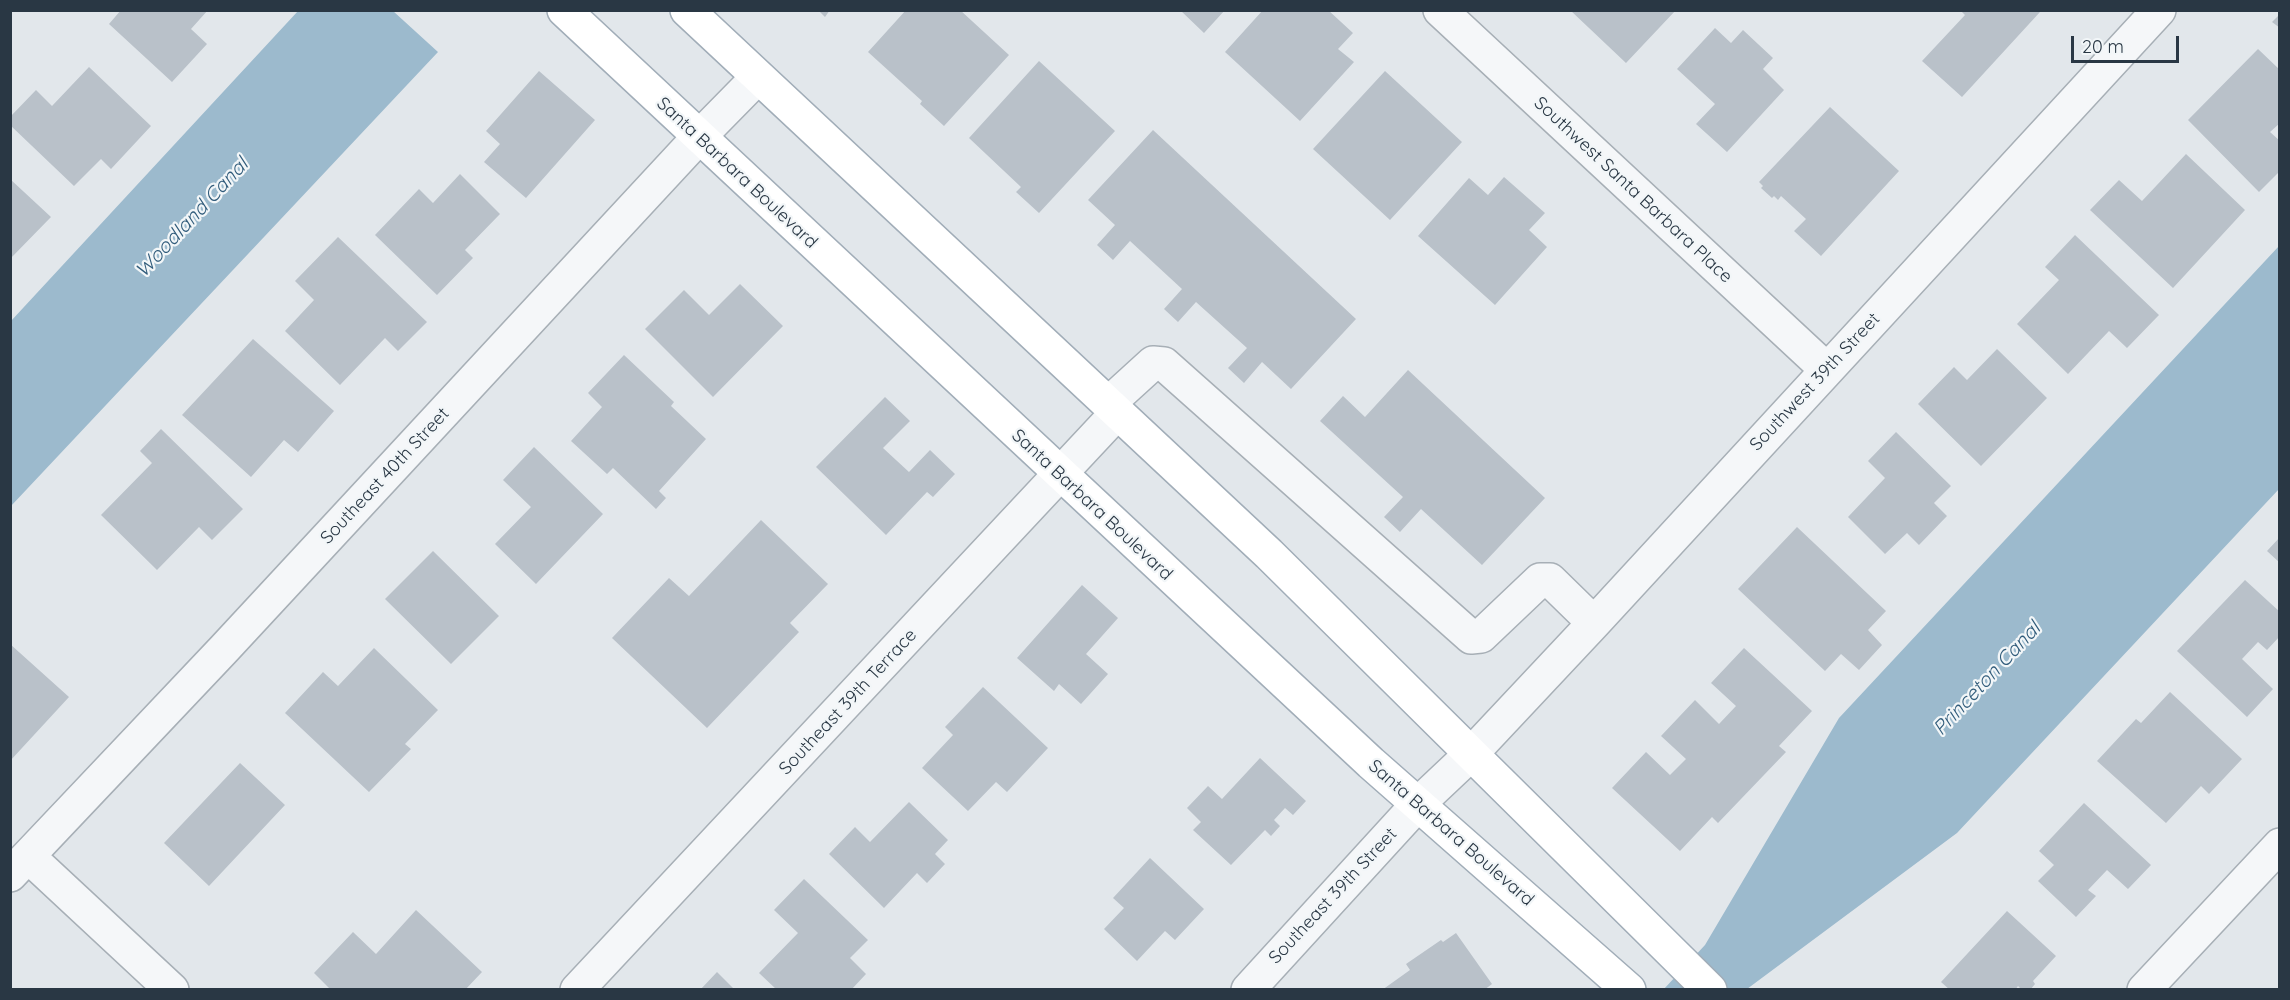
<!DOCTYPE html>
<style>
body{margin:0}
#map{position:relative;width:2290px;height:1000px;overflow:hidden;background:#e2e7eb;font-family:Quicksand,sans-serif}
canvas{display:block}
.frame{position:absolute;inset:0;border:12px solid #293744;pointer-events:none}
.scale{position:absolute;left:2071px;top:36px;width:108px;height:27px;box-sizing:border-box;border:3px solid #293744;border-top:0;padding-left:8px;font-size:18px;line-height:21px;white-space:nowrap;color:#293744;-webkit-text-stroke:4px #f2f6f8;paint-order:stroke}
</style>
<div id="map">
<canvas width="2290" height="1000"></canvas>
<div class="frame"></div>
<div class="scale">20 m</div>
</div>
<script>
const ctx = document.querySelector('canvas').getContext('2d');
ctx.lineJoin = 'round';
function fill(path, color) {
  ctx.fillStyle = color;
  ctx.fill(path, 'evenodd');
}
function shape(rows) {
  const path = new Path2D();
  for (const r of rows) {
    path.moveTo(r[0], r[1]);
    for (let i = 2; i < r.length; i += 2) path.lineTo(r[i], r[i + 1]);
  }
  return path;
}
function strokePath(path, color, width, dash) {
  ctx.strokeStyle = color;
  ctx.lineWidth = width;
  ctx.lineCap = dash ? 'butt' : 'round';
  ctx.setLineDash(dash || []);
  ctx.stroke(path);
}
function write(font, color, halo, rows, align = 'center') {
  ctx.font = font + ' Quicksand,sans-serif';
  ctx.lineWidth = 4.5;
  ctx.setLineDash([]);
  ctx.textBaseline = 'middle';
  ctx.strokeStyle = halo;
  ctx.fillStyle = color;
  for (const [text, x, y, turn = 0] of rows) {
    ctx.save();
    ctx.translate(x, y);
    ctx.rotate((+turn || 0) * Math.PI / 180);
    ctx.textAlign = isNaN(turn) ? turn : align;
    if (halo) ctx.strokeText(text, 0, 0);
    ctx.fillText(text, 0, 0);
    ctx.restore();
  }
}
fill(shape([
 [298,11,393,11,438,52,11,506,11,321],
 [2279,246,2279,489,1957,833,1747,989,1663,990,1705,945,1839,718]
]), '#9cbacd');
fill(shape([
 [121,10,208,10,191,29,207,44,172,82,109,24],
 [818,10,830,10,825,17],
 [906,10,960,10,1009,55,944,126,920,104,922,101,868,52],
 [1180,10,1225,10,1204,33],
 [1263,10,1328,10,1353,33,1338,49,1354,62,1300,121,1225,52],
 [1570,10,1676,10,1626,63],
 [1960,10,2040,12,1962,97,1922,61,1965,15],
 [2280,14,2280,28,2272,22],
 [1715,28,1731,43,1743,30,1773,58,1763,69,1784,90,1727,152,1696,124,1715,104,1677,69],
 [2258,49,2280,70,2280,123,2270,132,2280,141,2280,171,2259,192,2188,120],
 [1039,61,1115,131,1039,213,1016,192,1021,187,969,138],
 [89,67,151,126,111,169,101,159,74,186,10,125,10,117,36,90,52,106],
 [539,71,595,120,526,198,484,162,500,144,486,131],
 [1385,71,1462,142,1390,220,1313,149],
 [1830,107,1899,171,1821,256,1794,231,1806,219,1781,196,1778,200,1774,196,1772,198,1761,188,1763,186,1759,182],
 [1153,130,1356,319,1291,389,1262,362,1244,383,1228,368,1247,348,1196,302,1178,322,1164,309,1182,289,1130,241,1113,260,1097,245,1115,225,1088,200],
 [2186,154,2245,210,2173,288,2090,210,2119,180,2142,201],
 [460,174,500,214,465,250,473,258,437,295,375,235,419,189,433,203],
 [1504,177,1545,213,1529,230,1547,247,1495,305,1418,236,1469,178,1488,195],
 [10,179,51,217,10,259],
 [2075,235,2159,315,2127,348,2109,331,2068,374,2017,324,2059,280,2045,267],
 [338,237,427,322,398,351,385,338,340,385,285,331,314,300,295,281],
 [740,284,783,326,713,397,645,329,684,290,709,315],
 [253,339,334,411,298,452,284,440,251,477,182,415],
 [1997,349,2047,398,1981,466,1918,404,1954,367,1967,380],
 [624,355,674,402,671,406,706,439,659,491,666,498,656,509,613,468,607,474,571,441,602,407,588,393],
 [1408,370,1545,498,1482,565,1421,509,1400,532,1384,517,1403,497,1320,421,1343,396,1365,417],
 [885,397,910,421,883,448,909,472,930,450,955,474,933,497,927,492,886,535,816,467],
 [161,429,243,509,212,540,199,527,157,570,101,515,152,463,140,451],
 [1896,432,1951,486,1934,503,1947,516,1919,545,1907,533,1885,554,1848,517,1885,478,1868,461],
 [534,447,603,514,536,584,495,544,531,507,503,480],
 [761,520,828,584,790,623,799,632,707,728,612,638,669,578,689,596],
 [1797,527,1886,611,1868,630,1882,645,1859,670,1841,654,1825,671,1738,589],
 [2280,537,2280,563,2267,551],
 [433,551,499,616,451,664,385,599],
 [2245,580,2280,612,2280,636,2267,650,2258,642,2242,659,2273,689,2247,717,2177,651],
 [1082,585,1118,618,1086,654,1108,674,1081,704,1059,684,1054,691,1017,658],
 [10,644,69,697,10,761],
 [374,648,438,710,405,744,411,749,369,792,285,713,323,672,338,686],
 [1744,648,1812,711,1779,746,1786,752,1718,823,1712,817,1680,851,1612,788,1646,752,1670,775,1686,759,1661,736,1695,700,1719,724,1736,706,1711,683],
 [983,687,1048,748,1007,792,996,782,968,811,922,768,953,735,945,727],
 [2170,692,2242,759,2209,794,2201,786,2166,823,2097,761,2136,719,2141,723],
 [1260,758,1306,801,1293,815,1285,808,1274,820,1280,826,1271,836,1265,830,1231,865,1193,830,1201,822,1187,808,1208,786,1222,799],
 [240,763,285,805,209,886,164,843],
 [909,802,948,840,935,854,945,864,927,883,917,873,884,908,829,854,855,827,870,842],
 [2084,803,2151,865,2128,889,2107,870,2088,890,2096,896,2076,917,2038,881,2054,865,2039,851],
 [1150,858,1204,909,1175,940,1165,931,1137,961,1104,929,1124,908,1113,898],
 [804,879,868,940,850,958,866,974,851,990,777,990,759,973,798,933,774,910],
 [416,910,482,972,465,990,331,990,314,973,353,932,376,954],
 [2007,911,2056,956,2033,981,2035,984,2030,990,2022,990,2018,986,2015,990,1950,990,1941,982],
 [1456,933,1492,984,1484,990,1382,990,1410,970,1406,964,1441,940,1443,942],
 [717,972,735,990,700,990]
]), '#b9c1c9');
const minor = shape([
 [1440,10,1826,369],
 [1108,404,1153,363,1164,364,1471,637,1481,636,1540,580,1550,580,1594,623],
 [28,856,172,990],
 [10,875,224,649,699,137,758,77],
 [577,990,1117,413],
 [1248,990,1418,804,1471,754,1594,623,2159,10],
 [2144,990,2280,845]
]);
const major = shape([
 [564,10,1371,763,1629,990],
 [687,10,1269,554,1710,990]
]);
strokePath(minor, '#a7afb6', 36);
strokePath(major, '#a1adb8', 36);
strokePath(minor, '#f5f7f9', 33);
strokePath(major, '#fff', 33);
write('18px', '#293744', '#f2f6f8', [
 ["Santa Barbara Boulevard",737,173,43],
 ["Southwest Santa Barbara Place",1633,190,43],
 ["Southwest 39th Street",1815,382,-47],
 ["Southeast 40th Street",385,476,-47],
 ["Santa Barbara Boulevard",1092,505,43],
 ["Southeast 39th Terrace",848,702,-47],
 ["Santa Barbara Boulevard",1451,833,41],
 ["Southeast 39th Street",1333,896,-47]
]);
write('italic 20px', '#315c7b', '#f2f6f8', [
 ["Woodland Canal",192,218,-47],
 ["Princeton Canal",1987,679,-47]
]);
</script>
